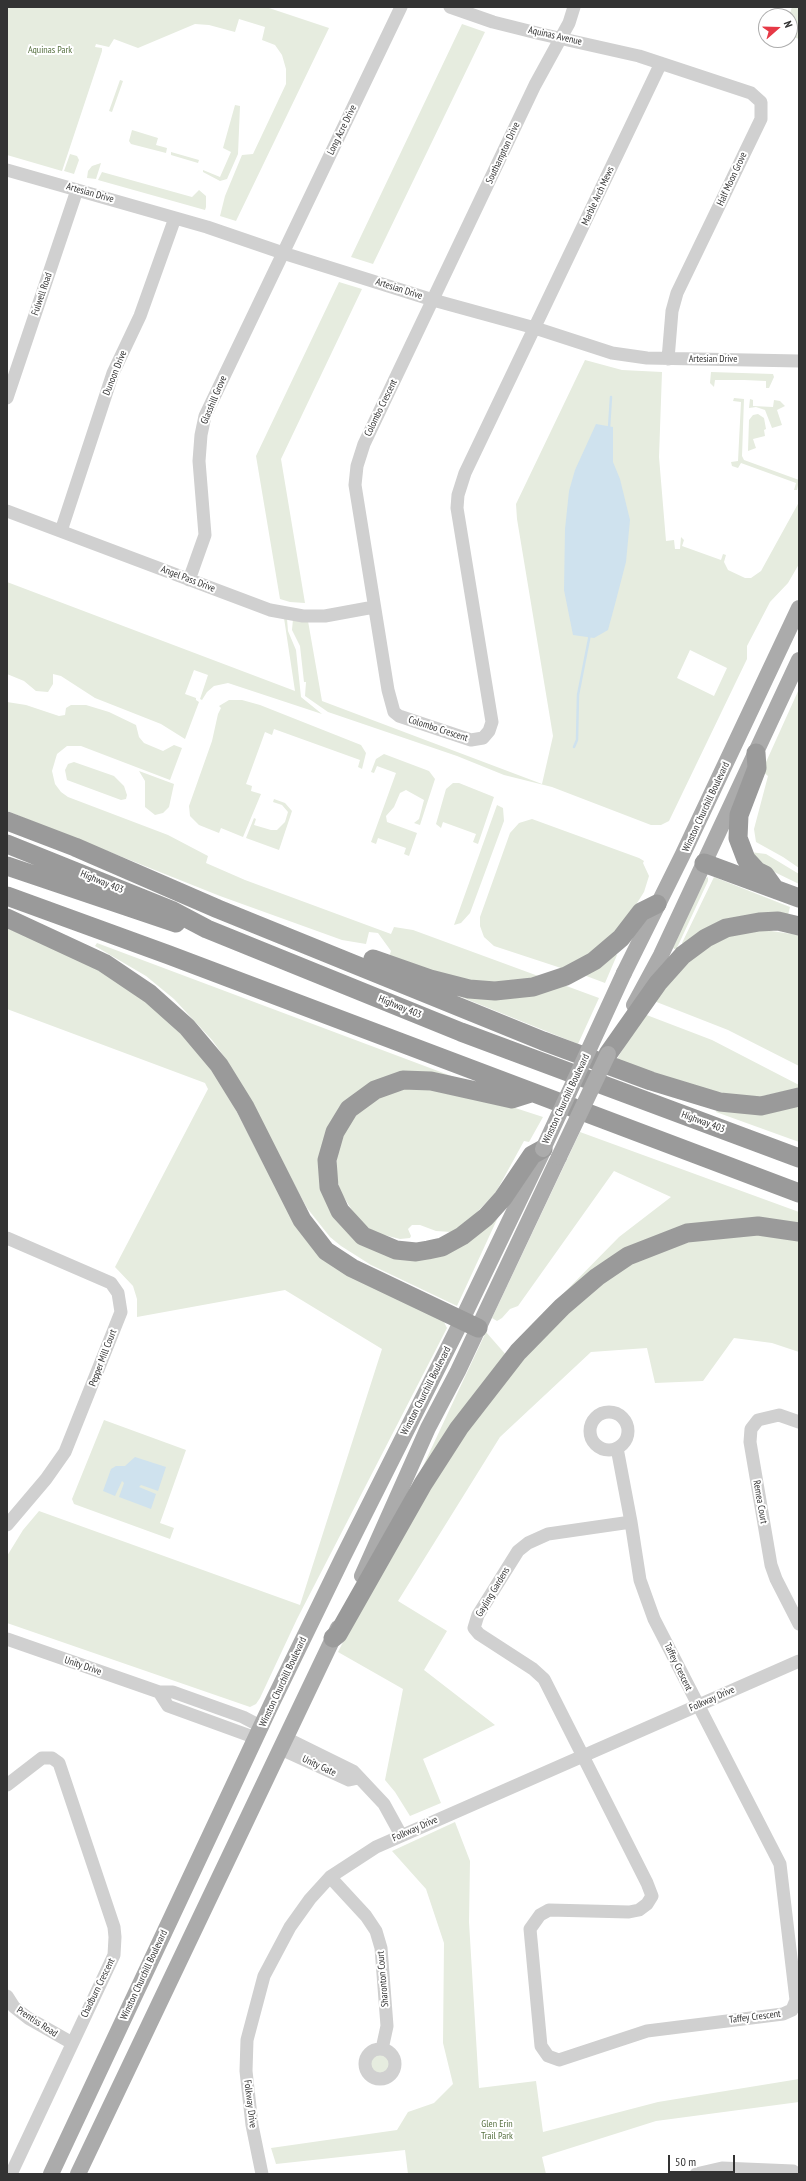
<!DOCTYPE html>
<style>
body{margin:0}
#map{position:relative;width:806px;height:2181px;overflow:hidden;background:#fff;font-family:"PT Sans Narrow",sans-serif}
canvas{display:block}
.frame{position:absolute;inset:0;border:8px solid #333;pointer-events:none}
.north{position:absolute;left:758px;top:8px;width:40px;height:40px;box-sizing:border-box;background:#fff;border:1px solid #adadad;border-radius:50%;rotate:70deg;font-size:11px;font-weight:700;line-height:16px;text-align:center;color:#333}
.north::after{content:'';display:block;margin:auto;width:14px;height:18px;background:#e63946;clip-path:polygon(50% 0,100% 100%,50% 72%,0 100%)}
.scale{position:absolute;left:668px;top:2155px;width:67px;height:18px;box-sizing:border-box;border:2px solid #333;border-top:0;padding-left:5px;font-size:12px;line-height:14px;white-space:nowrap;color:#333;-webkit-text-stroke:3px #fff;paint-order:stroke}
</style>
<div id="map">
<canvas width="806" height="2181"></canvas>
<div class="frame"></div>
<div class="north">N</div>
<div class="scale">50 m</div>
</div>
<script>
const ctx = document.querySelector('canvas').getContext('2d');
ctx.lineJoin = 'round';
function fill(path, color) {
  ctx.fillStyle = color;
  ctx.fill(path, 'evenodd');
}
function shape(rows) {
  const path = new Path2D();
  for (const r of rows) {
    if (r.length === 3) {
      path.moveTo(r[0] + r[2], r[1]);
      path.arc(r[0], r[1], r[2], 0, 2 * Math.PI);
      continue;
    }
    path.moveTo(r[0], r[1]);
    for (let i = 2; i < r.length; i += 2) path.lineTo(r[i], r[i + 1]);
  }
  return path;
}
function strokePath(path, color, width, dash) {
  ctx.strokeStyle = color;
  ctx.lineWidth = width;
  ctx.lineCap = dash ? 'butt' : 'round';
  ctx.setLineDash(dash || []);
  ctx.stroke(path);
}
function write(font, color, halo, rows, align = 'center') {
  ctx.font = font + ' "PT Sans Narrow",sans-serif';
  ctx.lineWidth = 4;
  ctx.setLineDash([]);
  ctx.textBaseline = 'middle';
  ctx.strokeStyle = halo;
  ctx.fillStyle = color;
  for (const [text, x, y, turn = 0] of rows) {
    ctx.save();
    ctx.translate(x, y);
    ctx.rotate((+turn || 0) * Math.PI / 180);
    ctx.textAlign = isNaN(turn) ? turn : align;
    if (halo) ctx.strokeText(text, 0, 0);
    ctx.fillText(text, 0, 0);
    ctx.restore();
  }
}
fill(shape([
 [7,7,266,7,329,28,236,221,220,216,225,196,242,155,253,154,286,84,286,69,282,55,275,45,262,40,265,27,239,19,235,32,209,25,195,24,138,48,114,39,109,47,96,44,95,47,102,48,102,51,62,171,7,155],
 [792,7,799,7,799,39,790,36,789,16],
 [462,24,485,32,373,264,351,257],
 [120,80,123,81,112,112,109,111],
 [235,105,240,106,238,154,227,179,220,181,203,172,203,170,220,177,231,152,223,148],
 [132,130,158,138,156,145,167,148,166,153,131,144,129,141],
 [171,152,199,160,198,163,171,155],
 [70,154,77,156,79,160,74,174,64,171],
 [101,163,96,179,87,178,88,171,92,166],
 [102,172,192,197,199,190,206,196,206,207,205,210,98,180],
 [339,282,362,289,281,459,305,603,290,602,280,599,256,456],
 [585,360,622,370,662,372,659,457,666,541,674,540,675,549,680,549,681,537,684,540,682,546,721,560,723,554,726,555,724,562,728,570,745,578,751,578,761,571,799,502,799,564,788,583,770,602,747,646,747,659,669,821,661,825,651,825,552,787,504,775,457,756,328,712,305,696,306,682,304,682,300,646,292,630,293,619,308,621,322,701,542,784,553,736,517,519,516,504],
 [690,650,727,668,714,696,677,678],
 [711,372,773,374,774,377,769,388,766,388,766,381,744,380,715,380,714,387,710,383],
 [734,398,744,399,742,456,744,460,799,480,797,490,794,490,796,483,741,463,738,468,732,466,731,462,738,461,741,402,733,401],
 [750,399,753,400,753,406,773,407,774,400,780,401,785,406,777,410,782,425,772,428,765,410,756,407,749,408],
 [758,414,764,418,766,429,764,430,765,436,753,439,756,448,748,451,749,420,753,415],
 [7,582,295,691,284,618,287,619,288,631,296,650,301,697,322,714,228,683,214,686,207,692,202,700,200,699,208,675,194,670,185,694,196,698,196,700,199,702,185,739,161,724,95,698,61,676,53,674,53,684,48,692,36,691,24,681,7,674],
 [799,689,799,868,783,857,756,842,754,829,768,776,762,771],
 [229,700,242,700,260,705,361,745,366,753,362,769,358,767,360,760,274,729,272,735,265,732,246,784,252,786,251,791,261,794,243,837,221,828,219,833,199,825,190,816,189,806,212,741,218,714,221,708,219,706],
 [7,702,26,705,59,716,65,715,66,708,71,705,86,705,109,712,136,725,139,737,144,743,163,751,174,745,182,748,170,780,81,746,67,746,57,754,52,771,55,784,61,792,68,797,168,835,208,856,206,863,245,880,391,934,394,927,413,930,541,977,488,983,452,977,389,957,391,951,378,933,369,932,366,944,342,940,220,896,7,811],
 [384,754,429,771,435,779,420,825,414,823,419,819,424,800,406,790,400,793,394,807,386,816,387,822,417,833,409,856,404,854,406,848,378,838,376,844,371,842,396,773,377,766,374,773,371,772,376,759],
 [74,762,114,776,124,786,127,795,126,799,121,800,67,780,65,770,68,764],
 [139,771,174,784,169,807,163,813,155,815,145,807,145,781],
 [453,783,459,783,494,797,478,844,473,842,476,834,443,822,441,828,436,824,446,789],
 [274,799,285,803,292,811,279,850,246,838,254,818,256,819,254,825,271,830,277,830,285,822,288,812,282,805,273,802],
 [497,805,503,808,504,821,470,913,461,923,454,925],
 [532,819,639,858,644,861,643,863,649,876,644,892,615,938,564,969,494,946,484,937,480,926,480,917,510,833,519,823],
 [750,852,766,854,799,874,799,884,760,865],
 [708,877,708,881,676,950,673,948,689,911,706,878],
 [714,877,790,907,788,915,685,946,682,943],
 [7,928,84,962,128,987,157,1009,202,1056,228,1095,290,1215,444,1322,447,1328,297,1619,260,1698,256,1704,250,1707,7,1623,7,1556,23,1530,39,1511,300,1605,382,1349,285,1290,137,1317,137,1299,133,1286,115,1267,208,1089,205,1083,7,1009],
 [764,930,799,935,799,1066,728,1030,654,1001,691,957,729,935],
 [97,943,462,1080,420,1073,331,1126,336,1212,407,1256,500,1213,457,1306,371,1265,341,1246,330,1237,307,1208,228,1062,212,1040,174,999,146,976,95,946],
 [614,953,617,955,605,983,581,974],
 [414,978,442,989,561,984,599,998,578,1044],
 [644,1014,712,1040,799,1085,799,1088,754,1098,698,1089,617,1059],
 [415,1087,503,1104,543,1117,529,1142,524,1141,496,1192,464,1226,451,1232,436,1231,420,1225,412,1225,408,1229,411,1236,410,1238,400,1239,376,1233,364,1225,355,1215,340,1191,336,1173,337,1152,341,1137,360,1108,388,1090],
 [799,1104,799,1142,716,1112,718,1107],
 [580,1132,799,1212,799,1227,712,1223,557,1300,619,1237,671,1197,614,1171,518,1306,510,1309,502,1318,497,1321,492,1318],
 [725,1232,799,1239,799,1352,772,1343,734,1338,703,1381,655,1383,647,1348,591,1352,500,1437,398,1601,447,1631,424,1670,495,1725,423,1759,441,1803,410,1816,395,1792,385,1780,403,1689,338,1652,355,1618,430,1487,488,1399,571,1308,625,1266,676,1243],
 [486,1332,507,1356,417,1479,432,1447],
 [104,1420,186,1450,160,1523,174,1528,170,1539,74,1504,72,1499],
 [455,1822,470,1861,469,1922,479,2088,536,2081,543,2132,658,2102,799,2079,799,2102,656,2121,542,2157,546,2174,408,2174,405,2150,276,2164,271,2148,397,2130,408,2112,434,2103,453,2084,443,2043,444,1943,426,1889,392,1851],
 [380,2064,10]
]), '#e6ecdf');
fill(shape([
 [596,424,613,427,613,462,620,479,630,520,626,562,614,608,608,630,594,638,573,635,564,590,565,529,569,491,575,470],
 [135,1457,166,1467,158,1491,141,1485,139,1487,156,1494,151,1509,119,1497,124,1483,122,1481,115,1496,103,1491,111,1469,116,1466,125,1466]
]), '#cfe2ee');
strokePath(shape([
 [609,428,611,397],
 [574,747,577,740,578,695,590,634]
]), '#cfe2ee', 2.5);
strokePath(shape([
 [450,7,493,22,541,34,639,56,751,93,761,102,761,119,677,293,672,311,668,359],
 [574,7,569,23,535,85,364,444,357,466,355,485,388,690,394,712,399,716,471,740,483,738,489,731,492,722,457,508,458,495,465,473,661,63],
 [7,170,207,227,283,253,433,300,535,328,612,353,647,358,799,361],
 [7,398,77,190],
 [7,511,270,610,303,616,325,616,374,607],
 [61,531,113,373,140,316,175,218],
 [189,580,205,535,199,461,201,435,205,416,401,7],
 [7,1238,111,1283,118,1293,121,1312,65,1452,46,1479,7,1525],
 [609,1431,19],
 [799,1422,779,1415,758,1420,751,1429,750,1442,771,1565,776,1579,799,1624],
 [617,1448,631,1522,640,1580,654,1619,780,1864,796,2000,792,2010,783,2014,647,2031,559,2060,548,2056,541,2046,530,1929,540,1915,549,1910,629,1912,639,1910,647,1904,652,1896,647,1883,544,1679,533,1669,479,1634,474,1628,478,1615,518,1551,528,1543,548,1534,631,1522],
 [7,1639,159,1692,173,1692,243,1717,262,1727],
 [159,1692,168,1706,256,1738],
 [286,1738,353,1771,384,1804,401,1835],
 [281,1749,349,1780,358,1778],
 [7,1785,42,1758,52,1758,59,1763,114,1927,115,1937,114,1955,11,2174],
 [330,1877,366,1916,376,1931,381,1948,387,2026,382,2049],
 [7,1996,14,2007,28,2018,72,2043],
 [380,2064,15],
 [262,2174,252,2125,246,2071,247,2040,264,1976,290,1927,310,1899,330,1877,376,1847,799,1661],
 [696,2174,722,2168,793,2171,797,2174]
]), '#d0d0d0', 13);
strokePath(shape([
 [624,973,682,856,799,608],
 [634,1005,661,955,799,660],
 [362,1576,428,1428,458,1371,559,1157],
 [51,2174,271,1705,342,1559,459,1326,543,1151],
 [78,2174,338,1628]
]), '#ababab', 16);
strokePath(shape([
 [756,753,757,768,739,815,738,838,746,859,757,871,765,875,775,889],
 [7,821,75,847,218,909,543,1041,651,1081,720,1102,761,1106,799,1097],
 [7,844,171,910,207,929,461,1032,799,1158],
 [704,863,799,898],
 [7,866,176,923],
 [7,896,169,955,799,1193],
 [7,918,104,963,150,994,187,1027,219,1065,245,1107,302,1220,326,1251,352,1268,478,1328],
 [373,959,430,979,469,989,495,991,533,987,566,976,594,961,621,938,641,912,657,904],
 [608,1054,658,983,683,955,706,938,726,928,759,922,778,921,799,926],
 [531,1093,512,1099,431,1081,403,1080,375,1090,349,1109,335,1132,327,1160,329,1187,340,1211,363,1236,396,1250,416,1252,428,1250,442,1247,462,1236,486,1217,503,1198,532,1155,543,1149],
 [333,1638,338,1634,423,1484,459,1428,518,1352,562,1307,597,1277,628,1256,687,1233,758,1226,799,1232]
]), '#9a9a9a', 19);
strokePath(shape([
 [543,1149,624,973],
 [559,1157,608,1054]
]), '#ababab', 16);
write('10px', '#333', '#fff', [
 ["Aquinas Avenue",555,36,13],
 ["Long Acre Drive",342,130,-64],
 ["Southampton Drive",503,153,-65],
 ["Half Moon Grove",732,179,-65],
 ["Artesian Drive",90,193,16],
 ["Marble Arch Mews",598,196,-65],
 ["Artesian Drive",399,289,18],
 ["Fulwell Road",42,294,-71],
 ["Artesian Drive",713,359],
 ["Dunoon Drive",115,373,-68],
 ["Glasshill Grove",214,400,-67],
 ["Colombo Crescent",381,408,-64],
 ["Angel Pass Drive",188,579,21],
 ["Colombo Crescent",438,729,18],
 ["Winston Churchill Boulevard",706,807,-65],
 ["Highway 403",102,882,22],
 ["Highway 403",400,1007,22],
 ["Winston Churchill Boulevard",566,1099,-65],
 ["Highway 403",703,1122,20],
 ["Pepper Mill Court",103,1358,-69],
 ["Winston Churchill Boulevard",426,1391,-63],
 ["Remea Court",760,1502,80],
 ["Gayling Gardens",493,1592,-59],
 ["Unity Drive",83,1666,19],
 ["Taffey Crescent",678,1667,64],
 ["Winston Churchill Boulevard",283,1682,-65],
 ["Folkway Drive",712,1699,-24],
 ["Unity Gate",319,1766,25],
 ["Folkway Drive",415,1829,-24],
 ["Winston Churchill Boulevard",144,1975,-65],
 ["Sharonton Court",383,1979,-95],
 ["Chadburn Crescent",98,1988,-64],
 ["Taffey Crescent",755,2017,-7],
 ["Prentiss Road",37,2022,33],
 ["Folkway Drive",250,2104,83]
]);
write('10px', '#56703f', '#fff', [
 ["Aquinas Park",50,50],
 ["Glen Erin",497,2124],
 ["Trail Park",497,2136]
]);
</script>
